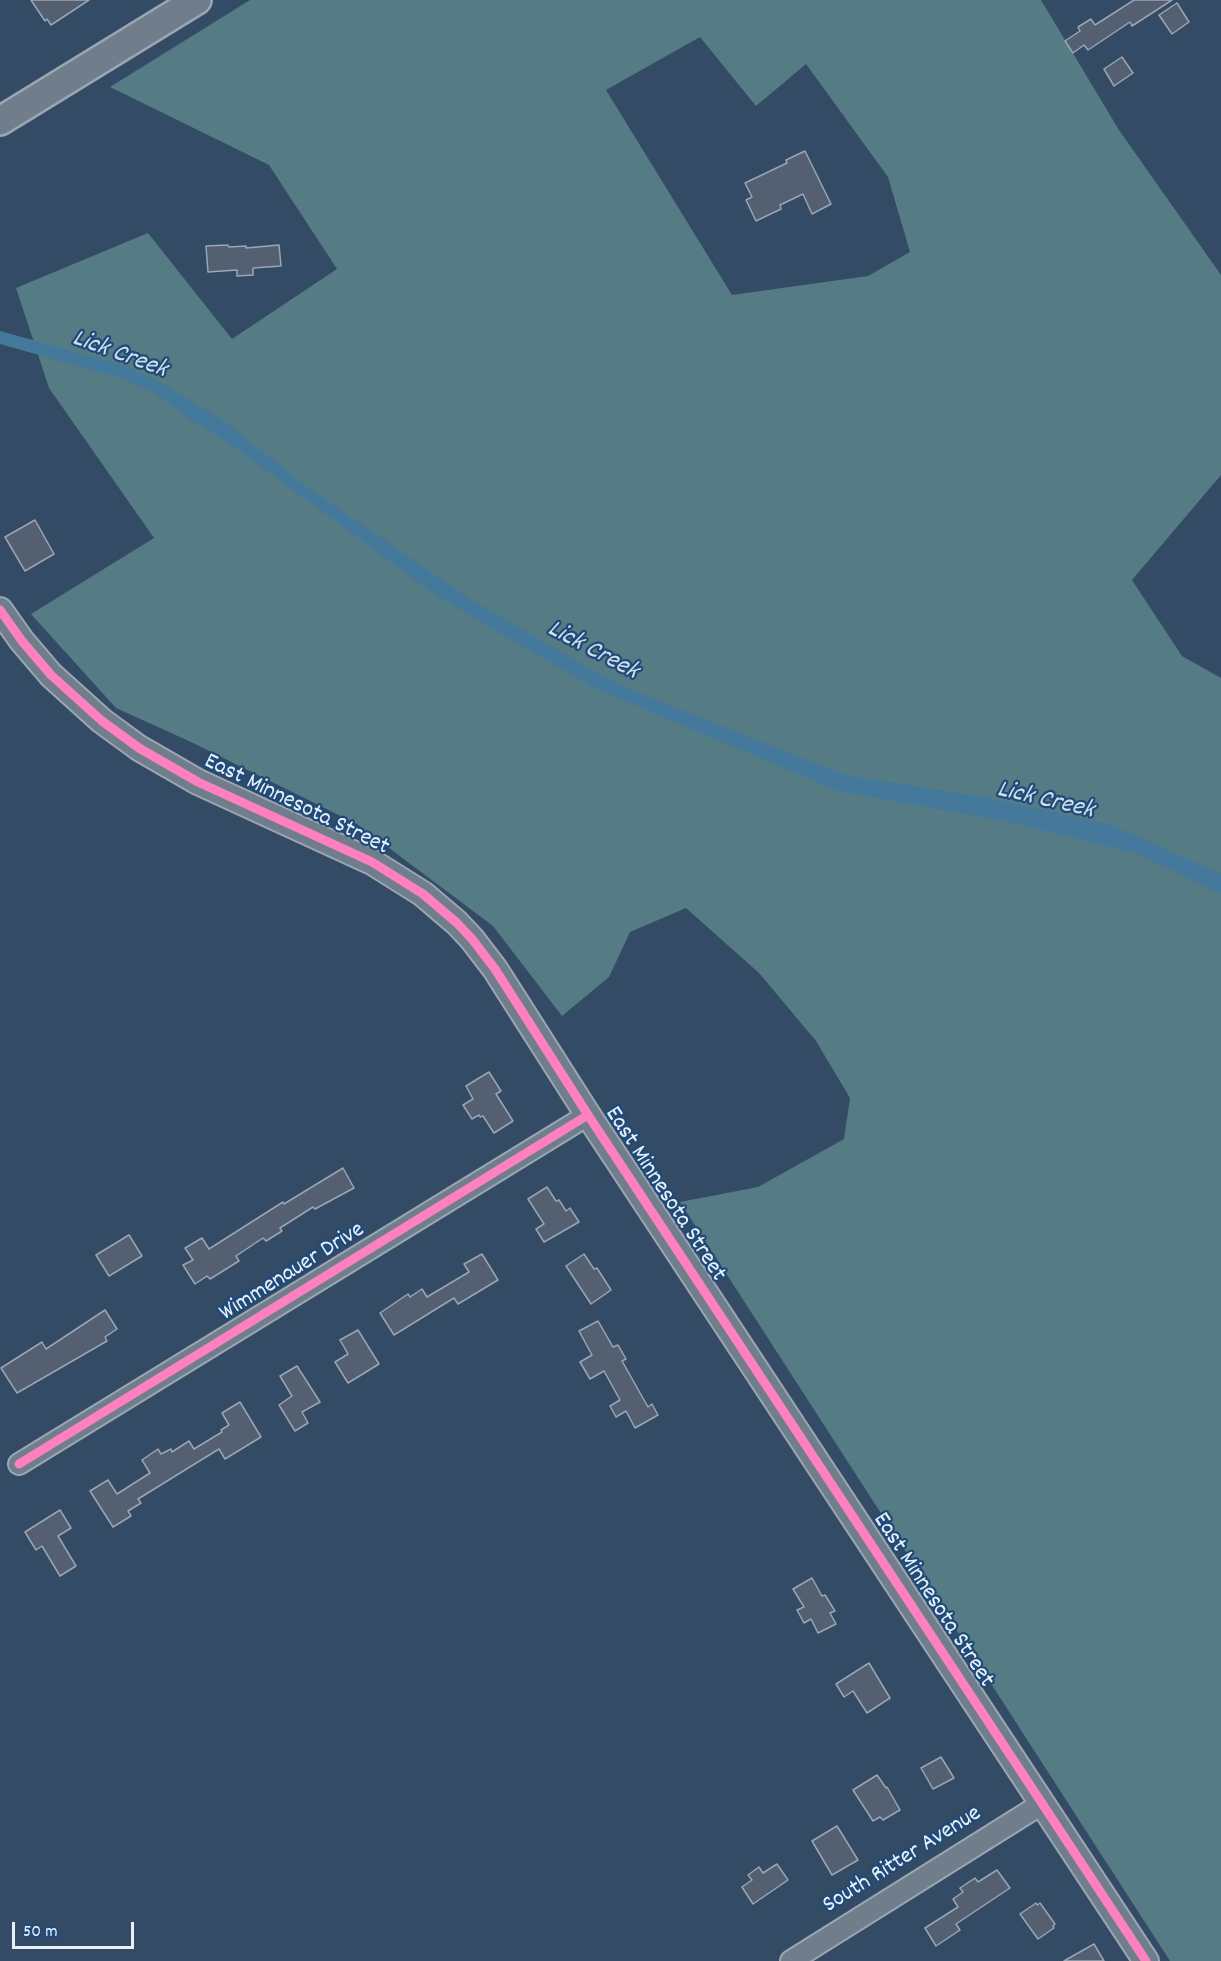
<!DOCTYPE html>
<style>
body{margin:0}
#map{position:relative;width:1221px;height:1961px;overflow:hidden;background:#344b65;font-family:Dekko,sans-serif}
canvas{display:block}
.scale{position:absolute;left:12px;top:1922px;width:122px;height:27px;box-sizing:border-box;border:3px solid #e8f1f8;border-top:0;padding-left:8px;font-size:18px;line-height:21px;white-space:nowrap;color:#e8f1f8;-webkit-text-stroke:4px #1f4a7a;paint-order:stroke}
</style>
<div id="map">
<canvas width="1221" height="1961"></canvas>
<div class="scale">50 m</div>
</div>
<script>
const ctx = document.querySelector('canvas').getContext('2d');
ctx.lineJoin = 'round';
function fill(path, color) {
  ctx.fillStyle = color;
  ctx.fill(path, 'evenodd');
}
function shape(rows) {
  const path = new Path2D();
  for (const r of rows) {
    path.moveTo(r[0], r[1]);
    for (let i = 2; i < r.length; i += 2) path.lineTo(r[i], r[i + 1]);
  }
  return path;
}
function strokePath(path, color, width, dash) {
  ctx.strokeStyle = color;
  ctx.lineWidth = width;
  ctx.lineCap = dash ? 'butt' : 'round';
  ctx.setLineDash(dash || []);
  ctx.stroke(path);
}
function write(font, color, halo, rows, align = 'center') {
  ctx.font = font + ' Dekko,sans-serif';
  ctx.lineWidth = 4.5;
  ctx.setLineDash([]);
  ctx.textBaseline = 'middle';
  ctx.strokeStyle = halo;
  ctx.fillStyle = color;
  for (const [text, x, y, turn = 0] of rows) {
    ctx.save();
    ctx.translate(x, y);
    ctx.rotate((+turn || 0) * Math.PI / 180);
    ctx.textAlign = isNaN(turn) ? turn : align;
    if (halo) ctx.strokeText(text, 0, 0);
    ctx.fillText(text, 0, 0);
    ctx.restore();
  }
}
fill(shape([
 [250,0,1041,0,1119,130,1221,275,1221,475,1132,580,1182,656,1221,678,1221,1961,1170,1961,680,1202,758,1187,844,1139,850,1098,816,1041,759,973,686,908,630,932,609,977,562,1016,493,926,357,824,191,742,116,708,31,614,154,538,49,388,16,288,148,233,232,339,337,269,269,165,110,87],
 [700,37,756,106,806,64,888,177,910,252,868,276,732,295,606,90]
]), '#557b84');
fill(shape([
 [0,331,123,365,165,385,226,422,306,486,466,596,578,662,629,689,845,775,983,797,1112,825,1221,874,1221,894,1136,853,1009,822,838,791,592,687,437,596,229,443,185,416,154,392,120,378,0,344]
]), '#44799b');
const building = shape([
 [31,0,89,0,51,25,47,19,45,21,31,0],
 [1134,0,1172,0,1132,26,1130,22,1088,50,1084,45,1073,53,1065,41,1080,31,1078,27,1091,19,1095,25,1134,0],
 [1177,3,1189,22,1172,34,1159,15,1177,3],
 [1122,57,1133,73,1114,86,1104,69,1122,57],
 [805,151,831,204,812,214,803,194,780,205,781,209,756,221,746,200,752,197,745,183,787,163,786,160,805,151],
 [228,245,229,247,246,246,246,248,279,245,281,266,253,268,253,275,237,276,237,270,208,272,206,246,228,245],
 [35,520,54,554,25,571,5,537,35,520],
 [489,1072,501,1091,496,1094,513,1121,494,1133,483,1116,480,1117,479,1115,472,1119,463,1105,473,1099,466,1086,489,1072],
 [343,1168,354,1188,315,1209,313,1207,280,1228,282,1231,266,1241,263,1238,236,1256,239,1261,210,1279,207,1276,195,1284,183,1265,193,1260,185,1248,202,1238,209,1249,283,1202,284,1204,343,1168],
 [547,1187,556,1201,559,1200,566,1211,570,1208,579,1222,544,1242,536,1229,544,1224,528,1199,547,1187],
 [129,1235,142,1256,109,1276,96,1255,129,1235],
 [482,1254,498,1280,458,1304,454,1298,394,1335,380,1313,408,1294,410,1297,422,1289,427,1297,469,1272,464,1264,482,1254],
 [584,1254,594,1269,597,1268,611,1290,591,1304,566,1266,584,1254],
 [105,1310,117,1329,105,1337,107,1341,17,1393,1,1368,42,1342,46,1349,105,1310],
 [598,1321,613,1347,618,1345,626,1359,622,1361,648,1407,652,1404,658,1415,635,1428,626,1411,616,1417,610,1406,620,1400,604,1371,590,1379,580,1362,592,1355,579,1331,598,1321],
 [358,1330,379,1364,348,1383,335,1362,348,1354,340,1340,358,1330],
 [297,1366,320,1402,302,1412,308,1423,295,1431,279,1405,292,1396,280,1376,297,1366],
 [240,1402,261,1437,225,1459,219,1449,138,1499,141,1503,128,1511,131,1516,113,1527,90,1491,108,1480,117,1494,150,1473,142,1460,158,1449,161,1454,171,1449,172,1452,189,1441,194,1449,222,1432,221,1430,229,1425,222,1413,240,1402],
 [60,1510,71,1528,58,1536,76,1566,60,1576,42,1546,36,1550,25,1532,60,1510],
 [812,1578,822,1596,825,1595,835,1611,830,1613,836,1624,818,1633,811,1619,804,1623,797,1610,804,1607,793,1589,812,1578],
 [869,1663,890,1698,867,1713,853,1691,844,1697,836,1684,869,1663],
 [941,1757,954,1778,933,1789,921,1768,941,1757],
 [877,1775,886,1788,887,1787,900,1810,883,1820,880,1817,873,1821,853,1790,877,1775],
 [837,1826,858,1860,832,1875,812,1841,837,1826],
 [777,1864,788,1880,753,1904,742,1887,752,1880,748,1875,759,1867,763,1873,777,1864],
 [997,1870,1010,1888,956,1924,960,1930,936,1946,925,1928,958,1907,953,1899,963,1892,960,1888,975,1878,978,1882,997,1870],
 [1036,1903,1037,1905,1040,1903,1055,1924,1053,1926,1054,1928,1038,1939,1020,1914,1036,1903],
 [1094,1944,1104,1961,1064,1961,1094,1944]
]);
fill(building, '#546071');
strokePath(building, '#9aa6b3', 1.5);
const minor = shape([
 [19,1464,588,1115],
 [791,1961,1043,1803]
]);
const tertiary = shape([
 [0,610,22,641,51,675,102,721,139,748,198,782,372,862,423,894,457,923,472,939,495,969,588,1115,1146,1961]
]);
const secondary = shape([
 [0,121,197,0]
]);
strokePath(minor, '#9aa6b3', 24);
strokePath(tertiary, '#9aa6b3', 28);
strokePath(secondary, '#9aa6b3', 32);
strokePath(minor, '#707e8c', 20);
strokePath(tertiary, '#707e8c', 24);
strokePath(secondary, '#707e8c', 27);
strokePath(shape([
 [0,610,22,641,51,675,102,721,139,748,198,782,372,862,423,894,457,923,472,939,495,969,588,1115,1146,1961],
 [19,1464,588,1115]
]), '#ff80c0', 9);
write('24px', '#e8f1f8', '#1f4a7a', [
 ["East Minnesota Street",296,806,26],
 ["East Minnesota Street",664,1195,57],
 ["Wimmenauer Drive",293,1273,-32],
 ["East Minnesota Street",932,1601,57],
 ["South Ritter Avenue",903,1861,-32]
]);
write('italic 26px', '#d0e0eb', '#1f4a7a', [
 ["Lick Creek",119,356,20],
 ["Lick Creek",592,652,28],
 ["Lick Creek",1045,802,13]
]);
</script>
